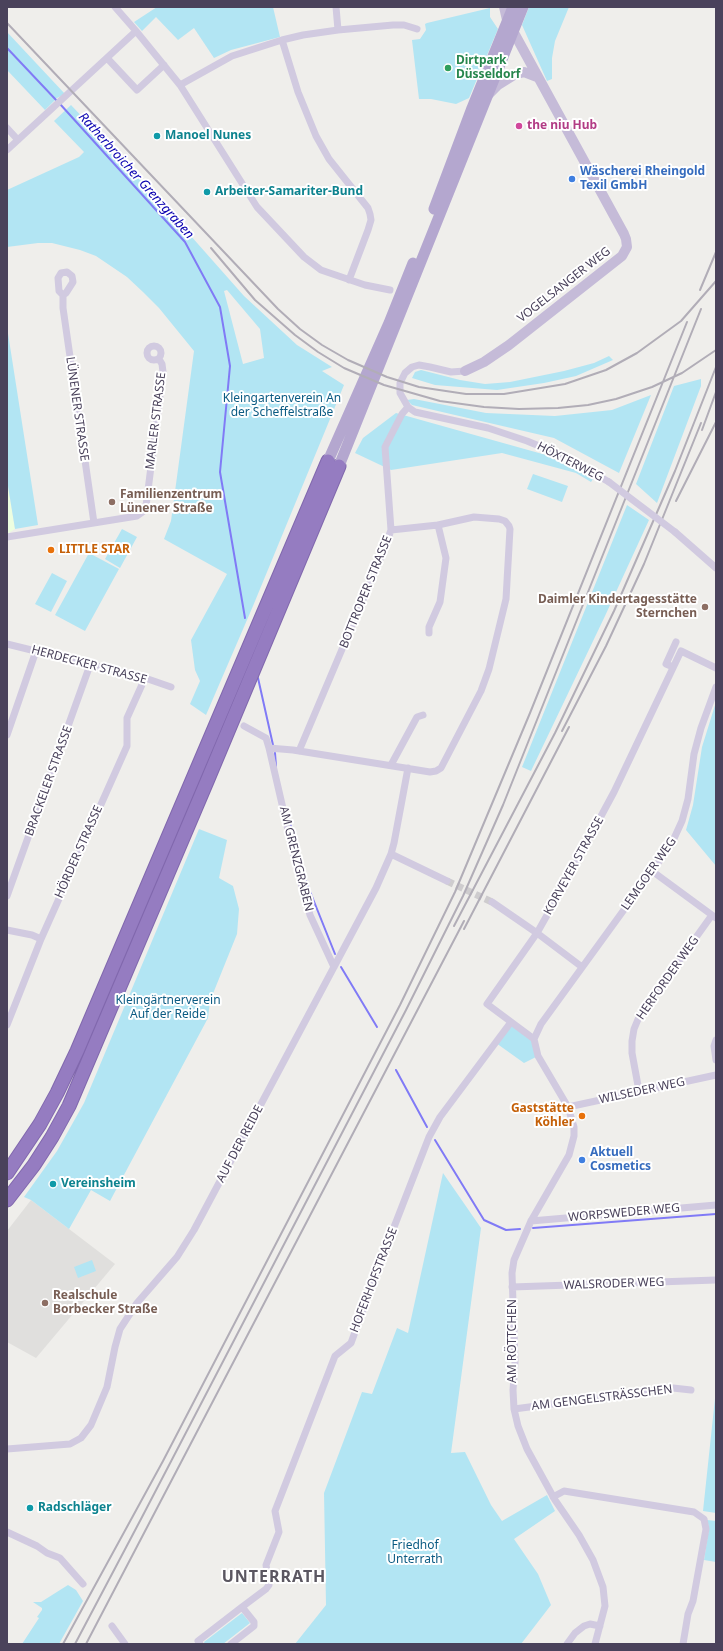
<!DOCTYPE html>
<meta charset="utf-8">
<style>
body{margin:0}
#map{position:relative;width:723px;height:1651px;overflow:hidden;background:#efeeeb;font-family:"Noto Sans",sans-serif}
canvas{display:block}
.frame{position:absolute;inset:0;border:8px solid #4a425b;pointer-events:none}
</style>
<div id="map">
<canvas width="723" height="1651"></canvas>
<div class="frame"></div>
</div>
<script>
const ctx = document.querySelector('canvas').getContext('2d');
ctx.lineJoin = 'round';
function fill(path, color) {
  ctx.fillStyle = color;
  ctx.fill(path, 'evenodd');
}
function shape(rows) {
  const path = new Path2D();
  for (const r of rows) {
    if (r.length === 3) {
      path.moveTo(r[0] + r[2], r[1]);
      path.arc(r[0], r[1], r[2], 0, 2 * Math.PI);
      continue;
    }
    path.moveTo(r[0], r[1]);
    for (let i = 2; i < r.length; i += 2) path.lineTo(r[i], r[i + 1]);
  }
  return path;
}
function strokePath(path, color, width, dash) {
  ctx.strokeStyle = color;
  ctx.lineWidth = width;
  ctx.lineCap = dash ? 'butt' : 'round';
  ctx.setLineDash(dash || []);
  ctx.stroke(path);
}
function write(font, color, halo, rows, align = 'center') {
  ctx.font = font + ' "Noto Sans",sans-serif';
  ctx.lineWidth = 4;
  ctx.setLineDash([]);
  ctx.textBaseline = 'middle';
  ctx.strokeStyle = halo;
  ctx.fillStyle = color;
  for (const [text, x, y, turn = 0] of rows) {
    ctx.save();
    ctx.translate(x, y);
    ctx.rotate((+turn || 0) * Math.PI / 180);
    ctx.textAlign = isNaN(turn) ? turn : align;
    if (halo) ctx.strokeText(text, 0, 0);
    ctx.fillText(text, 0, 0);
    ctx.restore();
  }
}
fill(shape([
 [7,480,15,529,7,534]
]), '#edfee0');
fill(shape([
 [31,1200,115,1264,36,1358,7,1342,7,1231]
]), '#e0dfdd');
fill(shape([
 [157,7,273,7,280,37,231,50,214,58,194,28,178,40,156,17,142,31,134,22],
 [529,7,569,7,555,41,552,58,552,79,547,81,522,25],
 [490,8,490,17,498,29,469,98,456,104,431,99,419,99,412,40,420,39,426,30,425,24,427,23],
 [7,32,65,94,55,99,7,47],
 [7,49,55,100,45,110,7,70],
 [71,105,129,166,244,296,297,345,332,367,322,371,344,385,253,606,206,715,190,704,200,681,195,670,191,640,227,574,164,539,171,521,194,351,159,308,143,292,127,277,96,256,80,250,52,243,38,243,7,247,7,190,79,157,84,152,54,121],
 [227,290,260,329,264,358,243,364,224,291],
 [7,327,38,525,15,529,7,480],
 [609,356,613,360,576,376,544,383,497,390,435,385,412,378,415,372,421,370,460,380,485,384,510,382,564,371,594,363],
 [701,379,701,386,657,503,636,484,674,386],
 [651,395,619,473,554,438,412,405,407,400,414,399,486,413,555,416,612,410],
 [396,413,546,455,593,479,591,482,576,473,502,453,391,470,355,453,363,438],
 [533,474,568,486,562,502,527,489],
 [627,505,649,520,605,616,531,771,522,767],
 [122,529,137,537,120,568,105,559],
 [89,553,119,569,85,631,55,615],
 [52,573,67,581,51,612,35,604],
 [716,702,716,866,686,830,693,805,702,747],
 [199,829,227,840,219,878,233,886,239,909,237,934,210,1001,208,1018,110,1201,91,1190,69,1229,31,1200,24,1197,57,1151,84,1103],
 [511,1022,534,1039,538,1056,524,1063,496,1043],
 [443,1173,481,1228,451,1453,465,1452,491,1505,502,1521,547,1495,555,1511,514,1539,538,1574,551,1605,521,1644,295,1644,326,1605,324,1493,362,1392,372,1394,397,1328,408,1333],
 [92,1260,96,1271,78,1278,74,1267],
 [716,1389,716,1513,703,1511],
 [707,1520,716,1521,716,1562,704,1560,709,1528],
 [68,1585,76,1590,83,1601,59,1644,22,1644,39,1618,37,1617,42,1610,42,1608,33,1602,41,1602],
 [242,1613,250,1623,223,1644,205,1644,204,1642]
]), '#b2e5f3');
strokePath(shape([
 [7,48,57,101],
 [60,104,185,242,220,307,230,366,220,472,245,618],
 [258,678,273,745],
 [275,753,276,766],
 [288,815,301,869,335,954],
 [341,967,377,1027],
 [396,1070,427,1127],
 [435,1140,484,1220,506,1230,520,1229],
 [533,1228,716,1214]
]), '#807af6', 2);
strokePath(shape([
 [447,881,492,902]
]), '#ceccce', 7, [7, 3.5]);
const highway = shape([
 [7,1173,40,1124,57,1093,77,1051,328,461],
 [7,1200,34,1165,52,1137,69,1106,208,779,339,466]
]);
strokePath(highway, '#8168ad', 15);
strokePath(shape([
 [115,7,136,31,180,85,257,207,304,257,321,270,365,285,390,290],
 [336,7,338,30],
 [282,40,298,92,316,136,329,159,368,208,370,214,371,220,368,230,349,280],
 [107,58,137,90,164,65],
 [180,85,232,56,282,40,303,35,338,30,393,25,404,25,417,29],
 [7,128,18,140],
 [7,150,136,31],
 [63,295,59,291,58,278,61,273,67,272,72,276,73,282,66,293,63,295,63,308,94,523],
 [154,353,7],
 [465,371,451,372,430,367,419,365,412,367,405,373,400,383,400,393,408,407,415,412,488,428,527,441,566,457,609,482],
 [675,532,716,568],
 [7,537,137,516,144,511,146,506,163,372,162,364,159,359],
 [429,633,429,627,440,602,446,558,438,525],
 [7,644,145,678,171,687],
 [673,667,666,664,676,642],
 [244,726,266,738,269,748,293,750,430,772,436,771,441,768,481,691,489,669,506,599,510,529,509,526,505,521,499,519,474,517,438,525,391,530],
 [7,735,36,651],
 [269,748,297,869,310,915,334,967],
 [299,751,384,550,391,530,385,447,402,414,408,407],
 [391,765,417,717,423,715],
 [391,854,447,881],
 [652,871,716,918],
 [7,896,90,665],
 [492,902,537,933,582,967],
 [7,930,32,935,41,939],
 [7,1025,41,939,127,746,127,718,145,678],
 [534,1039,487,1004,537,933,564,885,614,792,681,651,716,668],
 [716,1040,714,1046,716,1060],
 [639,1091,632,1053,632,1041,634,1029,639,1017,712,915],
 [568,1107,716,1075],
 [531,1221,716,1205],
 [512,1287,716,1280],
 [514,1409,673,1388,691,1390],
 [7,1449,70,1444,81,1438,91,1425,107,1387,115,1347,120,1329,137,1303,177,1257,194,1230,376,888,391,854,394,843,408,768],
 [553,1497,564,1491,694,1512,704,1519,706,1529,693,1601,688,1614,683,1644],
 [7,1532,37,1546,47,1553,60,1558,83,1584],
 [112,1626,125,1644],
 [200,1644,198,1641,242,1607],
 [231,1644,254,1626,254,1622,242,1607,266,1589,269,1585,266,1565,279,1532,275,1511,335,1356,351,1343,382,1258,429,1137,440,1117,511,1022],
 [567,1644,575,1633,584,1626,590,1624,600,1626],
 [595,1644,605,1606,603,1587,593,1560,579,1535,555,1500,527,1449,518,1426,514,1409,513,1390,515,1362,512,1273,514,1260,531,1221,569,1155,574,1136,574,1127,568,1107,538,1056,534,1039,541,1024,671,845,682,821,688,799,694,754,701,728,716,687]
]), '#d1cae0', 7);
strokePath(shape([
 [488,95,498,85,514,75,524,72,537,77],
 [465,371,484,362,509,345,622,256,627,247,626,239,624,234,513,31,507,20,504,7]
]), '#c5bbd8', 10);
strokePath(shape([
 [434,209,472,108,513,7],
 [328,461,389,323,413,263],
 [339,466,523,7]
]), '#b4a7cf', 11);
strokePath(highway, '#957cc1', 13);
strokePath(shape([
 [7,23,278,309,300,329,322,345,348,360,387,377,419,387,466,394,504,394,565,384,606,370,637,353,681,321,716,281],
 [211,248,255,300,295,335,318,352,344,368,384,385,440,401,484,407,519,409,558,408,588,405,616,399,652,387,682,373,716,350],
 [700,290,716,252],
 [702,430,716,392],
 [676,501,716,422],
 [562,731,606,646,644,564,701,423],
 [454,926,555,733,614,611,675,471,716,367],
 [464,929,569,727],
 [63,1644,163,1461,400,1005,455,892,530,713,687,322],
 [75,1644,141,1519,406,1010,463,896,503,805,701,309],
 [86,1644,464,921]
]), '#b1adb7', 2);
strokePath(shape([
 [609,482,675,532]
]), '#d1cae0', 7);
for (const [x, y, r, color] of [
 [448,68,4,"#2e9e5b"],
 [519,126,4,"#d1479c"],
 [157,136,4,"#0f9aa8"],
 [572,179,4,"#3f7fe0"],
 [207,192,4,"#0f9aa8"],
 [112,502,4,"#8d6e63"],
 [51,550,4,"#e8710a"],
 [705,607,4,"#8d6e63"],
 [582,1116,4,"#e8710a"],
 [582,1160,4,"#3f7fe0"],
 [53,1184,4,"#0f9aa8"],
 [45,1303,4,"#8d6e63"],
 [30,1508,4,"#0f9aa8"]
]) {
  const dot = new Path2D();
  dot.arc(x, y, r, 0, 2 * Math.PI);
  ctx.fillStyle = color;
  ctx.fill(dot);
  strokePath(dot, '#fff', 1.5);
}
write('bold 12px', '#27864d', '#fff', [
 ["Dirtpark",456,61],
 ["Düsseldorf",456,75]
], 'left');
write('bold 12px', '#b23c85', '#fff', [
 ["the niu Hub",527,126]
], 'left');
write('bold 12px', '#0d838f', '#fff', [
 ["Manoel Nunes",165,136],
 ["Arbeiter-Samariter-Bund",215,192],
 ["Vereinsheim",61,1184],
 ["Radschläger",38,1508]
], 'left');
write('bold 12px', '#366cbe', '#fff', [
 ["Wäscherei Rheingold",580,172],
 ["Texil GmbH",580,186],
 ["Aktuell",590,1153],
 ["Cosmetics",590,1167]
], 'left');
write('12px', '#4a425b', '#fff', [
 ["VOGELSANGER WEG",564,285,-38],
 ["LÜNENER STRASSE",77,409,82],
 ["MARLER STRASSE",156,421,-83],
 ["HÖXTERWEG",570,462,27],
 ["BOTTROPER STRASSE",366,592,-68],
 ["HERDECKER STRASSE",89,665,15],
 ["BRACKELER STRASSE",49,781,-70],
 ["HÖRDER STRASSE",79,852,-66],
 ["AM GRENZGRABEN",296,859,76],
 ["KORVEYER STRASSE",574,866,-61],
 ["LEMGOER WEG",649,874,-55],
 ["HERFORDER WEG",668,978,-55],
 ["WILSEDER WEG",642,1091,-12],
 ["AUF DER REIDE",240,1144,-62],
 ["WORPSWEDER WEG",624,1213,-5],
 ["HOFERHOFSTRASSE",374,1280,-69],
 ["WALSRODER WEG",614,1284,-2],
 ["AM RÖTTCHEN",513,1341,-90],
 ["AM GENGELSTRÄSSCHEN",602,1398,-7]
]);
write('12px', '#0b5b83', '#fff', [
 ["Kleingartenverein An",282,399],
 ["der Scheffelstraße",282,413],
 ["Kleingärtnerverein",168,1001],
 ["Auf der Reide",168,1015],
 ["Friedhof",415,1546],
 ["Unterrath",415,1560]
]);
write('bold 12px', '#785e54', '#fff', [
 ["Familienzentrum",120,495],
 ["Lünener Straße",120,509],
 ["Daimler Kindertagesstätte",697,600,"right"],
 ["Sternchen",697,614,"right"],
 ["Realschule",53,1296],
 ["Borbecker Straße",53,1310]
], 'left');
write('bold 12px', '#c56008', '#fff', [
 ["LITTLE STAR",59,550],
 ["Gaststätte",574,1109,"right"],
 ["Köhler",574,1123,"right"]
], 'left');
write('italic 13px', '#0800b0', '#fff', [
 ["Ratherbroicher Grenzgraben",136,176,48]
]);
ctx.letterSpacing = '1px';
write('bold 16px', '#5b5761', '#fff', [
 ["UNTERRATH",274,1577]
]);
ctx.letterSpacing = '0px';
</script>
